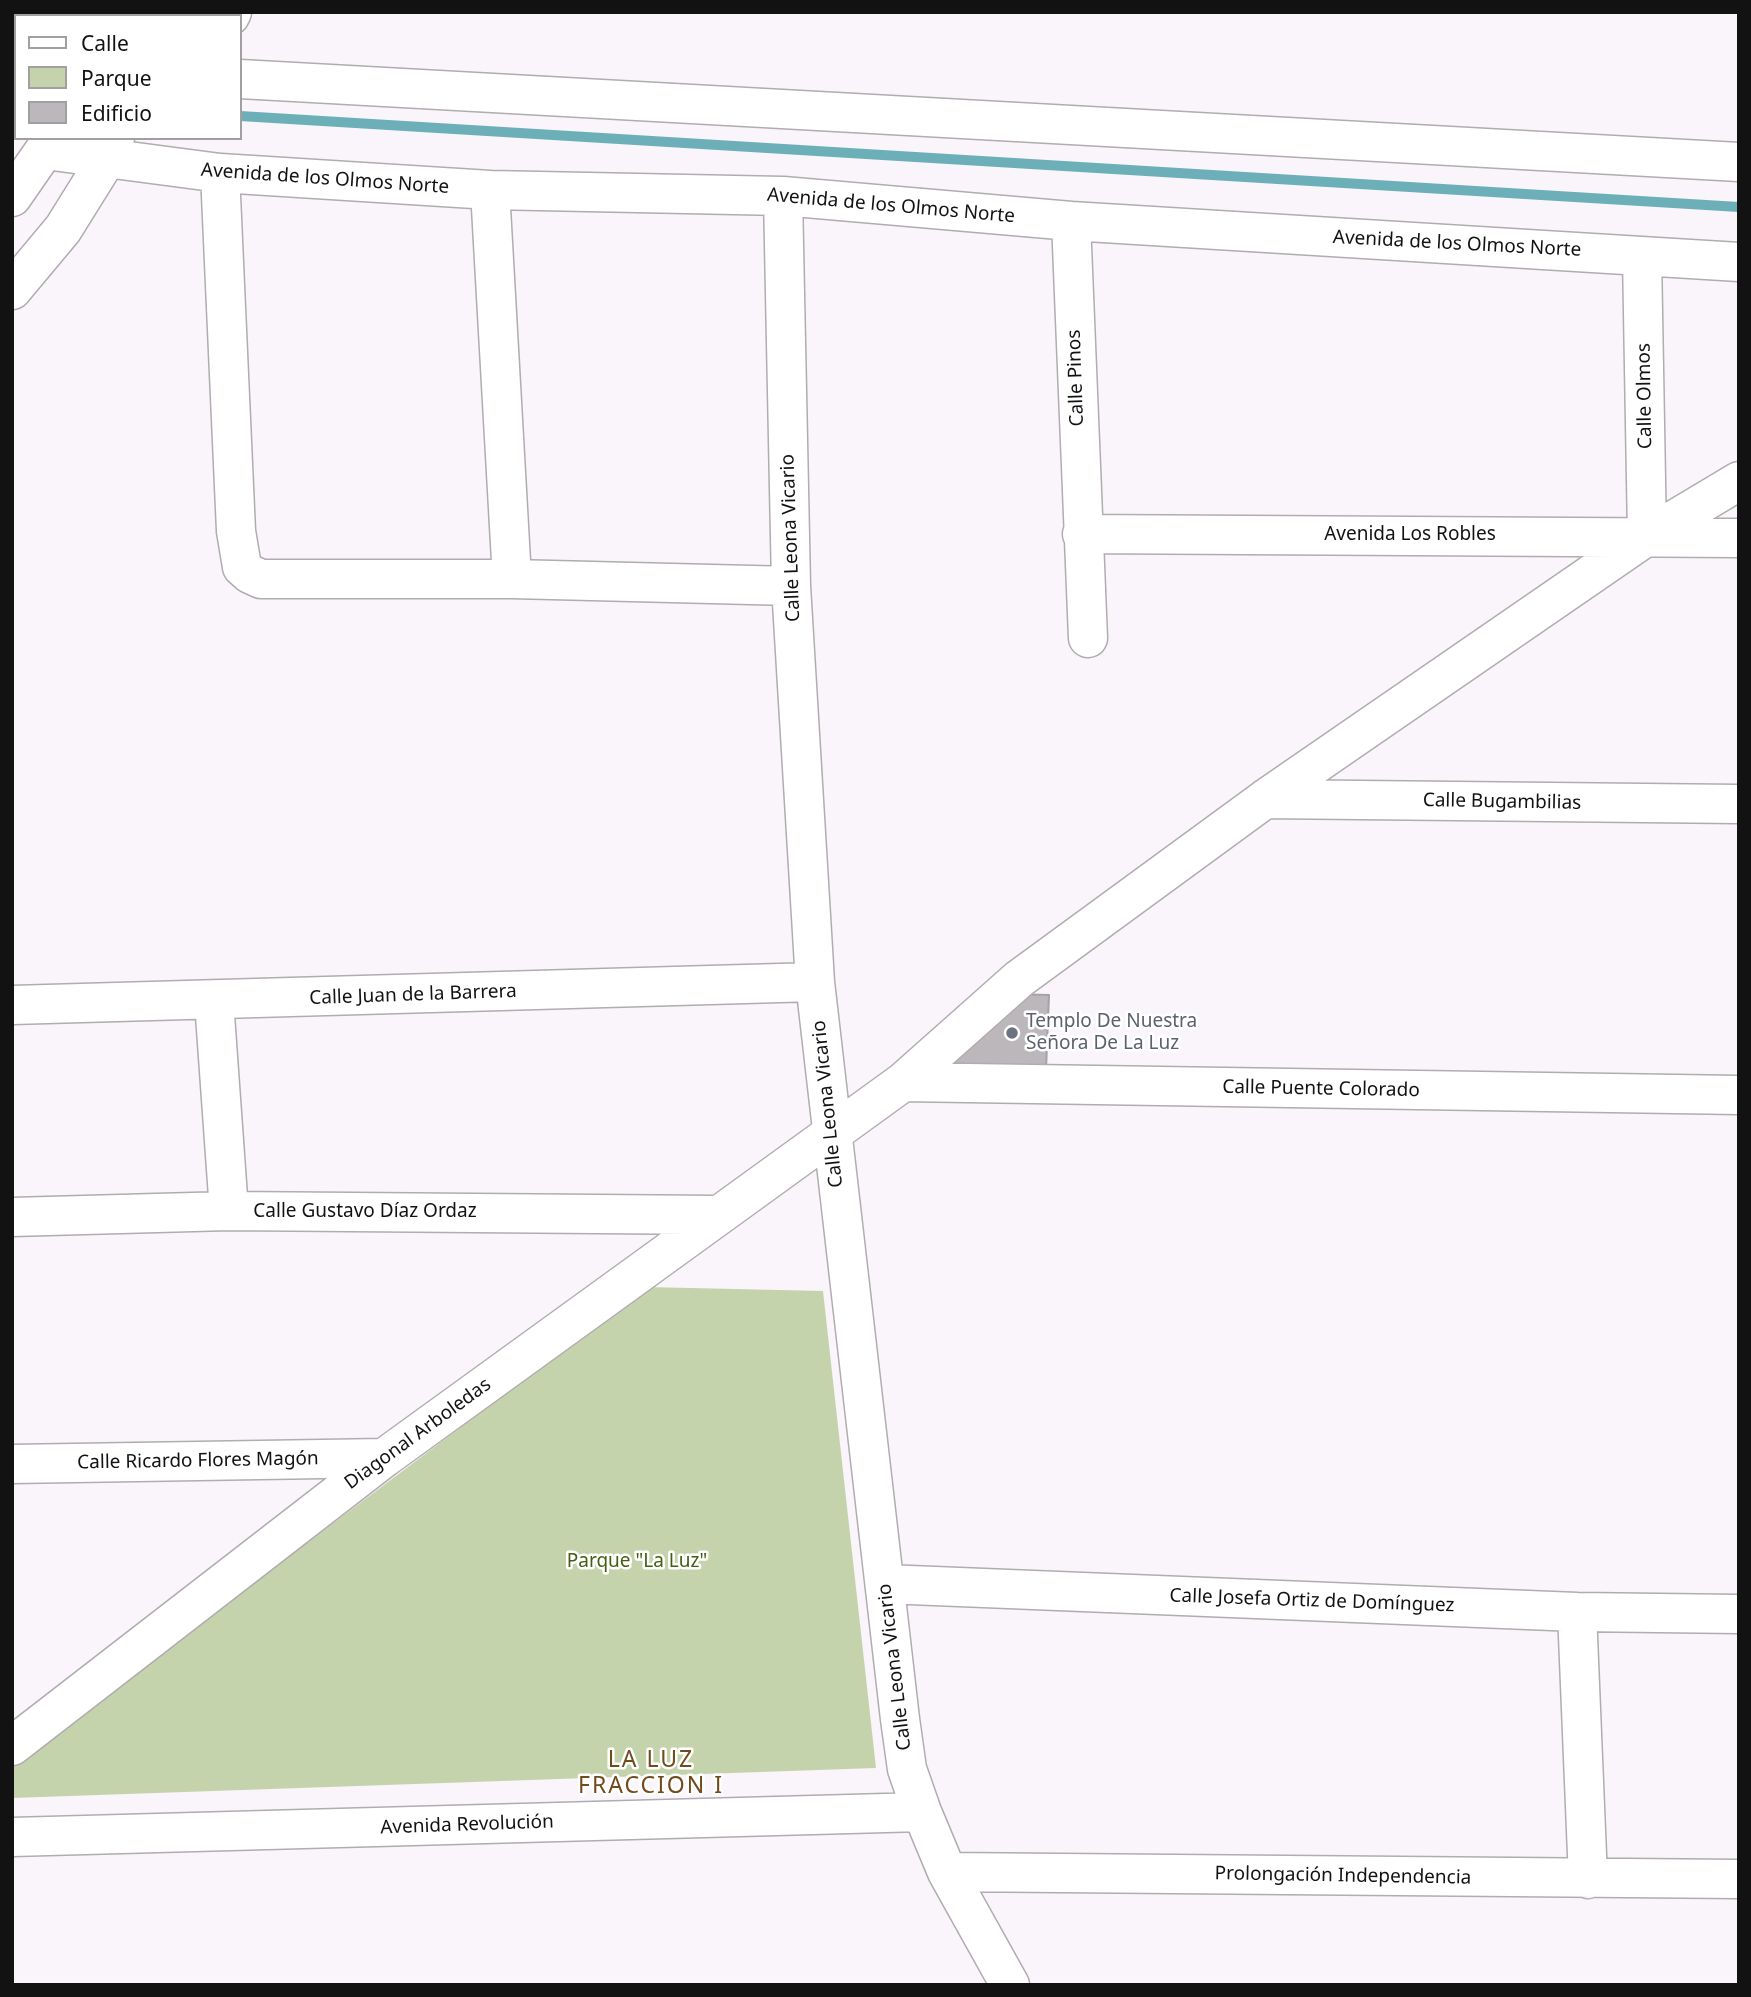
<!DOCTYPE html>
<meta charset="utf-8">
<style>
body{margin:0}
#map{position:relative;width:1751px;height:1997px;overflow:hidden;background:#faf5fa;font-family:"Noto Sans",sans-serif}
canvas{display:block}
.frame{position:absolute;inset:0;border:14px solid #131213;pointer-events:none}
.legend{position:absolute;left:14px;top:14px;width:228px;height:126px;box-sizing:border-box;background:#fff;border:2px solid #a1a0a1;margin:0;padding:9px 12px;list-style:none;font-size:21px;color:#131213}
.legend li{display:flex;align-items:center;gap:14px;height:35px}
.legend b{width:35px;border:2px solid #a1a0a1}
</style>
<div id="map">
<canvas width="1751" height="1997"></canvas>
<div class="frame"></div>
<ul class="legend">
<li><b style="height:9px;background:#fff"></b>Calle</li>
<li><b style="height:19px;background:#c5d3ad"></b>Parque</li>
<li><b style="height:19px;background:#bbb7bb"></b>Edificio</li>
</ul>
</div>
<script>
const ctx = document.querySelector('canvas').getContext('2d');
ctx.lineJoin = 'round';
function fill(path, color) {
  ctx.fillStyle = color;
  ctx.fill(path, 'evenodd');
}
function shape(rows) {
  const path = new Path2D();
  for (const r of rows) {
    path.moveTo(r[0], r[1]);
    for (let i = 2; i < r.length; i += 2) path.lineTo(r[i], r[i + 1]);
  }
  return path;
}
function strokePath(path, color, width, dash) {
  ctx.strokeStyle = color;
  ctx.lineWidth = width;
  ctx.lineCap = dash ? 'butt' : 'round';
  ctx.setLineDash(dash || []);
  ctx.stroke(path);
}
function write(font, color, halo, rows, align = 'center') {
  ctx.font = font + ' "Noto Sans",sans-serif';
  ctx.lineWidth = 5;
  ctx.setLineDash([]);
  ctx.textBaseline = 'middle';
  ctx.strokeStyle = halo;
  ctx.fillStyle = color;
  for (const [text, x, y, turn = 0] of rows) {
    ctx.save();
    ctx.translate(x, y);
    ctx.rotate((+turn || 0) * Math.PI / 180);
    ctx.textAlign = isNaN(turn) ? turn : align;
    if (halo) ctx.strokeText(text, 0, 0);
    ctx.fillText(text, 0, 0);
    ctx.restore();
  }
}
fill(shape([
 [647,1287,823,1291,876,1768,12,1798,12,1765]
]), '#c5d3ad');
strokePath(shape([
 [240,116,1739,207]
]), '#6cafb9', 10);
strokePath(shape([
 [12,96,16,96]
]), '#6cafb9', 65);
const building = shape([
 [1007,994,1049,995,1046,1070,947,1072,1007,994]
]);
fill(building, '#bbb7bb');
strokePath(building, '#a5a1a5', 2);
const minor = shape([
 [230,16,232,12],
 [12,31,16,32],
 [240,79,1739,162],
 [45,150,220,173,490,190,783,196,1071,221,1739,262],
 [220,173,236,531,242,567,250,574,261,579,512,579,791,586],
 [490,190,512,579],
 [783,196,791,586,815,982,900,1719,907,1769,922,1812,947,1872,1010,1985],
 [1071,221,1088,638],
 [1642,256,1647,536],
 [1082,534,1739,538],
 [1265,799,1739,804],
 [214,1001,229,1211],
 [12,1005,815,982],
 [903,1082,1739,1095],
 [12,1217,229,1211,719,1215],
 [12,1464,384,1458],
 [885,1584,1577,1612,1739,1614],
 [1577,1612,1588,1879],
 [12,1746,384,1458,903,1082,1019,979,1265,799,1647,536,1739,481],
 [12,1837,922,1812],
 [947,1872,1739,1879]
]);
const major = shape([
 [119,16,121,12],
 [176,16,178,12],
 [12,197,53,138],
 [12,290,63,229,106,160,115,138]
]);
strokePath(minor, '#b0acb0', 41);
strokePath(major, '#b0acb0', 41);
strokePath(minor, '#fff', 38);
strokePath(major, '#fff', 38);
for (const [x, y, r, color] of [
 [1012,1033,7,"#6b7280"]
]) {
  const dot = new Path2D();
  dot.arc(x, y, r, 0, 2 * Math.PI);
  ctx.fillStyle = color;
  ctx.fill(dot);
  strokePath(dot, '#fff', 2.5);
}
write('19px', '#131213', '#fff', [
 ["Avenida de los Olmos Norte",325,179,4],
 ["Avenida de los Olmos Norte",891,206,5],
 ["Avenida de los Olmos Norte",1457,244,3],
 ["Calle Pinos",1076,378,-92],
 ["Calle Olmos",1645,396,-91],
 ["Avenida Los Robles",1410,535],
 ["Calle Leona Vicario",791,538,-92],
 ["Calle Bugambilias",1502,802,1],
 ["Calle Juan de la Barrera",413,995,-2],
 ["Calle Puente Colorado",1321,1089,1],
 ["Calle Leona Vicario",828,1104,-96],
 ["Calle Gustavo Díaz Ordaz",365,1212],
 ["Diagonal Arboledas",418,1434,-36],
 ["Calle Ricardo Flores Magón",198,1461,-1],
 ["Calle Josefa Ortiz de Domínguez",1312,1601,2],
 ["Calle Leona Vicario",895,1667,-97],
 ["Avenida Revolución",467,1825,-2],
 ["Prolongación Independencia",1343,1876,1]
]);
write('19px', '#5b616d', '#fff', [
 ["Templo De Nuestra",1026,1022],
 ["Señora De La Luz",1026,1044]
], 'left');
write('19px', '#485c11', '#fff', [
 ["Parque \"La Luz\"",637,1562]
]);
ctx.letterSpacing = '2px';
write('23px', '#714b1c', '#fff', [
 ["LA LUZ",651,1760],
 ["FRACCION I",651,1786]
]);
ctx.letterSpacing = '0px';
</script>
